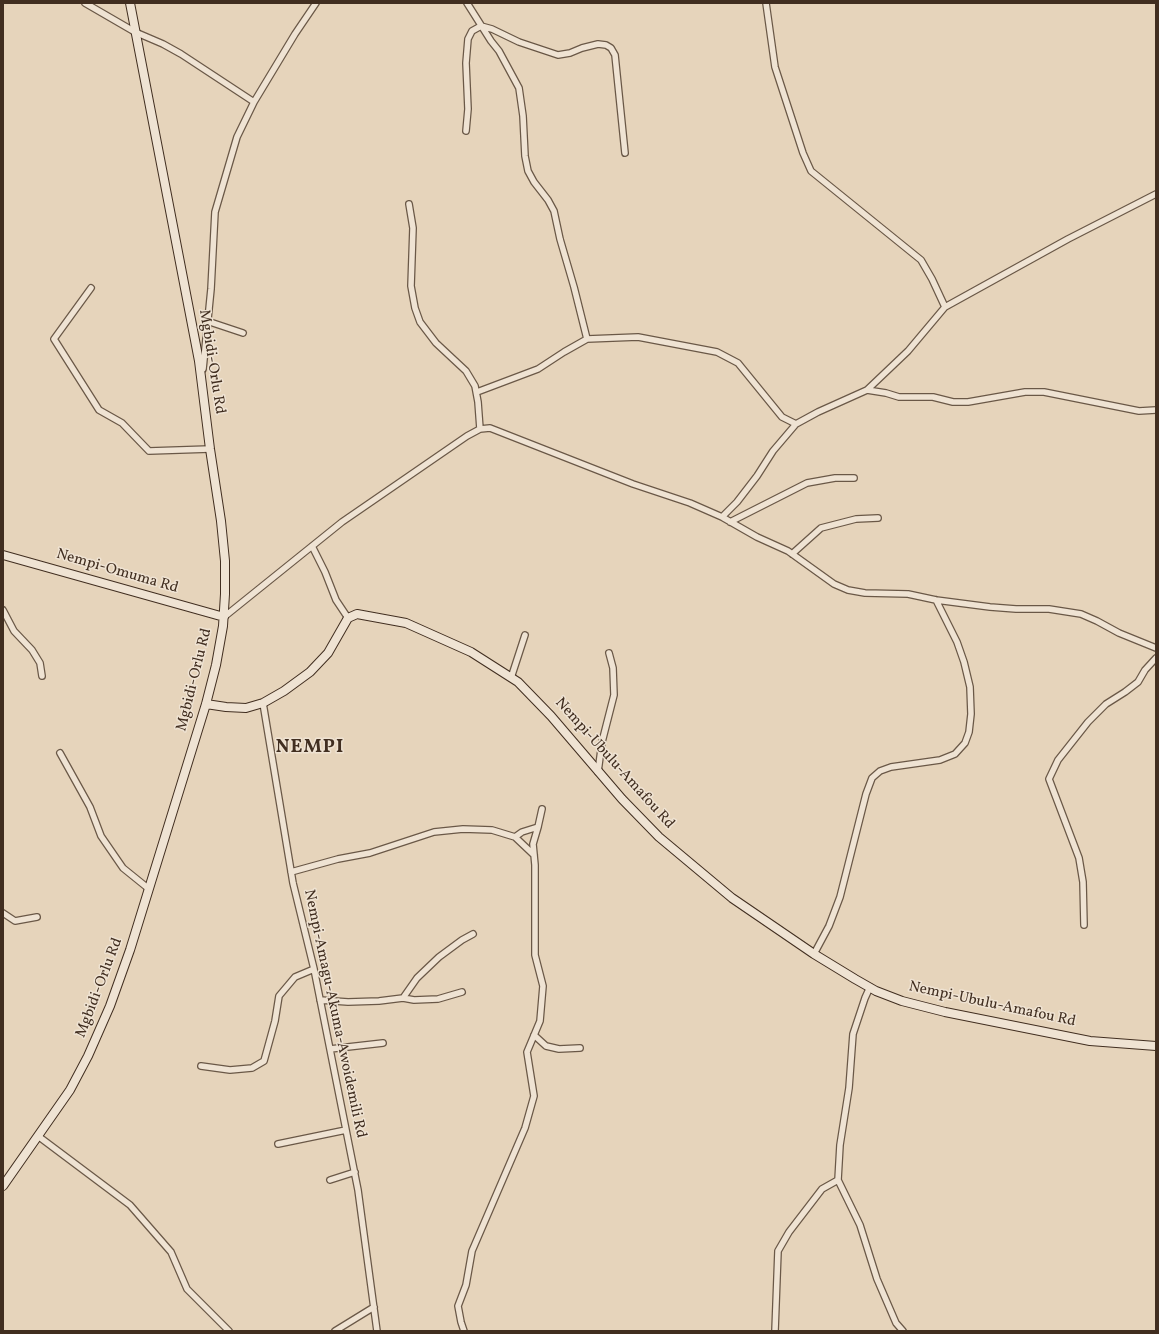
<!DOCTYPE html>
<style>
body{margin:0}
#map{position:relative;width:1159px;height:1334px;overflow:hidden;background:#e6d4bb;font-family:Vollkorn,serif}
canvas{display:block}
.frame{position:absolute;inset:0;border:4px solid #412e20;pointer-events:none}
</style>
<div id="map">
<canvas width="1159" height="1334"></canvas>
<div class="frame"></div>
</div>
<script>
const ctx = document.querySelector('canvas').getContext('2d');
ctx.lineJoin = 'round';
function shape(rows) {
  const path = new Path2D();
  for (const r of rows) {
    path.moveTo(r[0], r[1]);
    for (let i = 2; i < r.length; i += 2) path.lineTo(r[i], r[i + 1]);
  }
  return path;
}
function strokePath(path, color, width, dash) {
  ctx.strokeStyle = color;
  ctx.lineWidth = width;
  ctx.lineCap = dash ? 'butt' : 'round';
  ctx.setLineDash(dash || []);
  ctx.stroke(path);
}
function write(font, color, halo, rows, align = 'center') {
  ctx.font = font + ' Vollkorn,serif';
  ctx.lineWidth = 3;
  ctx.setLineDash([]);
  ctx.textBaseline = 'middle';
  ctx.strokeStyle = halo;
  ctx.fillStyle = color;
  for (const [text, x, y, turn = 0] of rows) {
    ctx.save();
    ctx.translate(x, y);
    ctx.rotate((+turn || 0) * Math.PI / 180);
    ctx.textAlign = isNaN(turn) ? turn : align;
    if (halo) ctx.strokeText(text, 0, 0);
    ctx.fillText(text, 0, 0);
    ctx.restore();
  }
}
const street = shape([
 [85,3,135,32,163,44,181,54,254,102],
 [467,3,491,41,499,51,519,88,523,116,525,156,528,171,534,182,548,200,554,211,560,239,574,287,587,339],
 [766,3,775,67,803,153,811,171,921,260,932,279,945,307],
 [466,131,468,109,466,63,468,39,472,31,481,26,492,29,519,42,558,55,570,53,582,48,598,44,606,45,611,48,615,55,625,153],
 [409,204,413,228,411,286,415,308,420,322,436,343,466,371,475,386,478,402,480,429],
 [91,288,54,339,99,410,122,423,149,451,210,449],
 [207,321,243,333],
 [203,369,211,289,215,212,237,137,254,102,295,34,316,3],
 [867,390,886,393,899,397,933,397,953,402,968,402,1025,392,1044,392,1139,411,1156,410],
 [477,392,538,369,564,352,587,339,638,337,717,352,738,363,782,417,796,424],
 [722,517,737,502,757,476,773,451,796,424,818,412,867,390,908,351,945,307,1068,239,1156,194],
 [730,522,807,483,835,478,854,478],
 [312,546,325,572,336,600,348,618],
 [792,554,821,528,856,519,878,518],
 [3,610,14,631,32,650,40,663,42,676],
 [224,617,342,522,467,436,480,429,490,428,633,484,690,503,722,517,757,537,788,551,834,584,848,590,865,593,908,594,936,600,990,607,1016,609,1049,609,1081,614,1097,621,1119,633,1156,648],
 [511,678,525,635],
 [263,703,293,883,314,969,358,1190,377,1331],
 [60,753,90,807,101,836,123,868,149,889],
 [598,772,602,742,614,695,613,668,609,653],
 [515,837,522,832,538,827],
 [291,872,338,859,370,853,434,832,463,829,492,830,515,837,534,855],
 [3,913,15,921,37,917],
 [1084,925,1083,882,1079,858,1049,779,1058,760,1088,722,1106,704,1125,692,1138,682,1145,670,1156,658],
 [814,954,829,926,840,897,866,794,872,778,880,771,891,767,940,760,955,754,965,743,969,732,971,714,970,687,964,662,957,642,936,600],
 [870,987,865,998,853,1034,849,1088,840,1145,838,1180,860,1225,877,1279,896,1323,903,1331],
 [403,998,414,1000,438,999,462,992],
 [320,1000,348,1002,379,1001,403,998,417,978,439,957,462,940,473,934],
 [534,1035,546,1046,559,1049,580,1048],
 [330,1049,383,1043],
 [201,1066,230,1070,252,1068,264,1061,275,1021,279,996,295,977,314,969],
 [38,1136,130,1205,171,1252,187,1289,229,1331],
 [278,1144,346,1130],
 [330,1180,355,1172],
 [335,1331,374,1307],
 [464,1331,461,1322,458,1306,466,1285,472,1251,525,1128,534,1096,527,1052,540,1021,543,986,535,955,535,865,533,844,538,827,542,809],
 [775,1331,778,1251,789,1232,822,1189,838,1180]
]);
const secondary = shape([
 [3,555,224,617],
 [206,704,226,707,246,708,263,703,284,691,310,672,328,653,348,618,357,614,406,623,471,652,518,682,551,716,622,799,659,837,732,898,814,954,855,979,876,991,902,1001,945,1012,1090,1041,1156,1046],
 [3,1186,70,1090,88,1056,110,1006,130,950,206,704,216,665,223,626,225,594,225,561,221,521,210,449,199,361,130,3]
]);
strokePath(street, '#6a5847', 8);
strokePath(secondary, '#412e20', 10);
strokePath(street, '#efe3d3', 5.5);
strokePath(secondary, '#efe3d3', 8);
write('15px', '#412e20', '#efe3d3', [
 ["Mgbidi-Orlu Rd",211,362,81],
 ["Nempi-Omuma Rd",117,572,16],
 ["Mgbidi-Orlu Rd",195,680,-76],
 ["Nempi-Ubulu-Amafou Rd",614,764,48],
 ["Mgbidi-Orlu Rd",100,988,-69],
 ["Nempi-Ubulu-Amafou Rd",992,1005,12],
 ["Nempi-Amagu-Akuma-Awoidemili Rd",334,1014,78]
]);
ctx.letterSpacing = '1px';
write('bold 19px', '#412e20', '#efe3d3', [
 ["NEMPI",310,749]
]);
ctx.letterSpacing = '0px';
</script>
